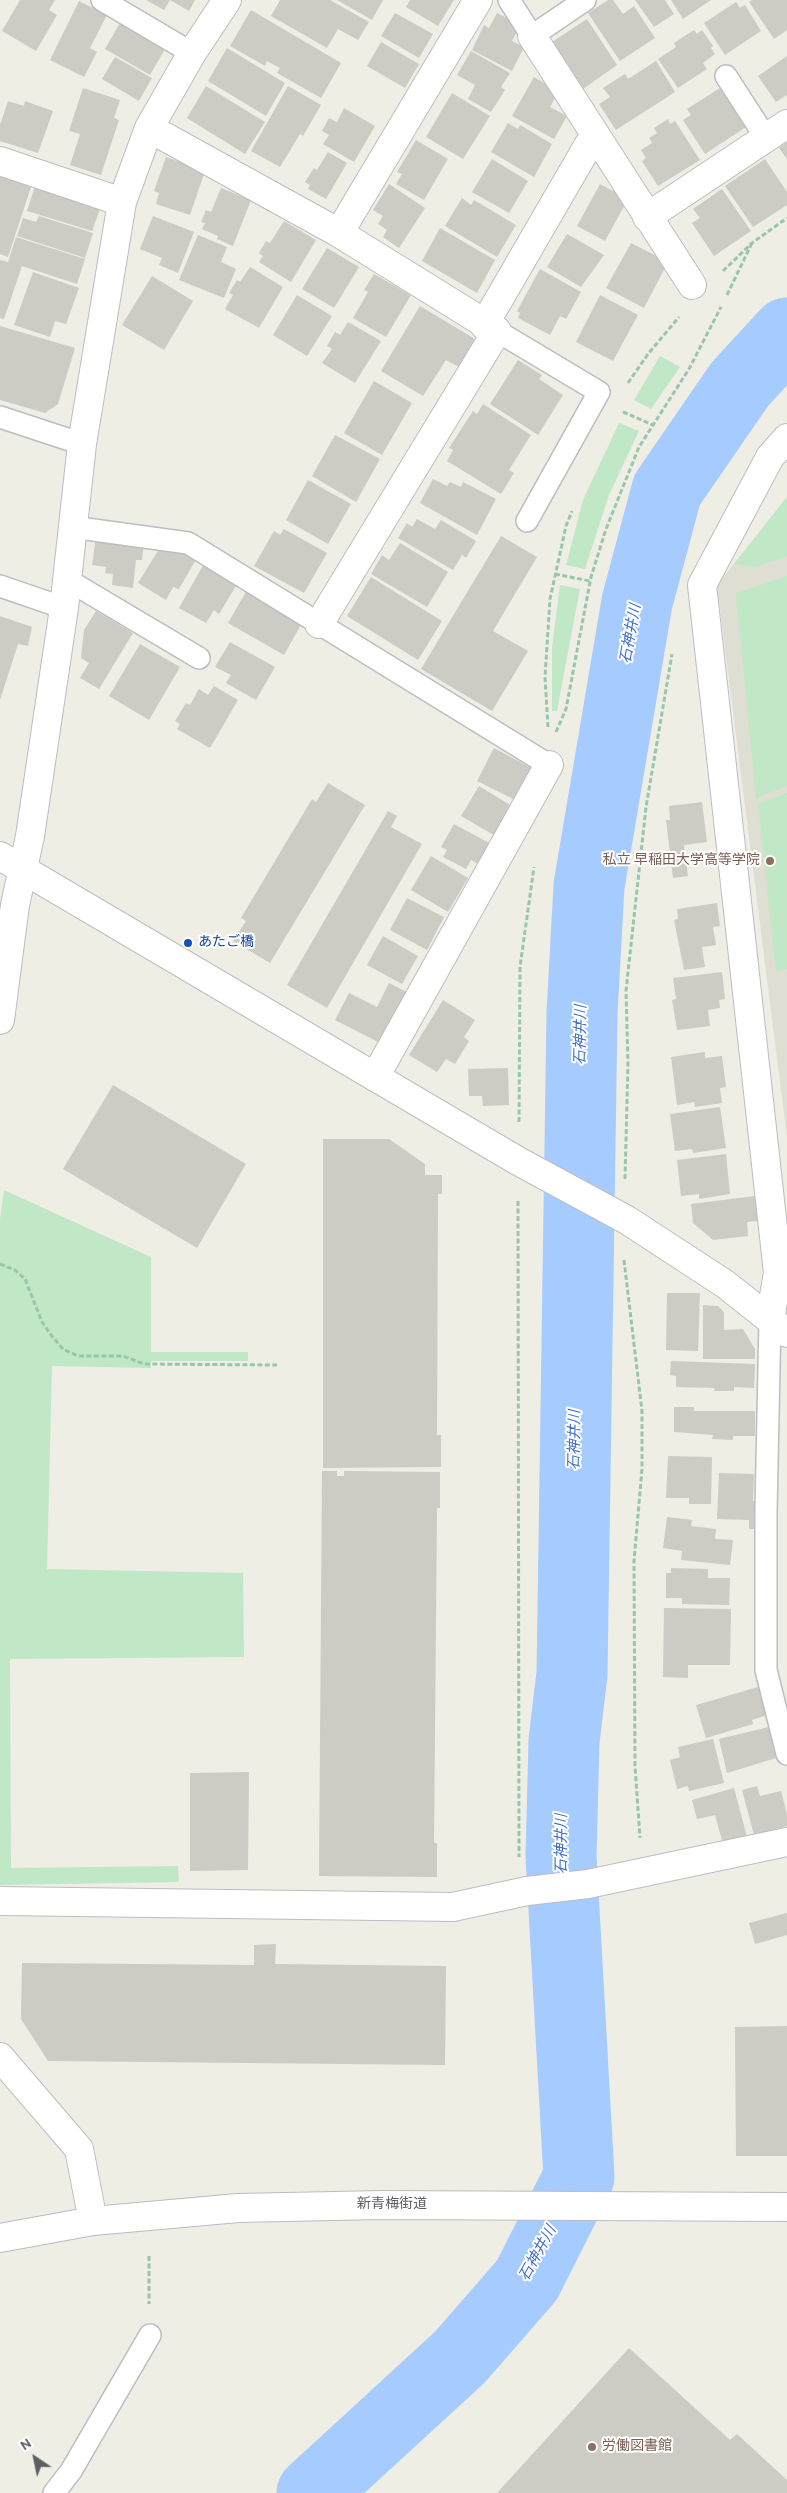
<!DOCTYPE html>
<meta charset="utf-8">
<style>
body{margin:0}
#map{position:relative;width:787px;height:2493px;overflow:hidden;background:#efeee4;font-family:Overpass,sans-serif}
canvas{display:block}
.north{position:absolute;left:10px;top:2433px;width:50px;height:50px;-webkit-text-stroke:4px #fff;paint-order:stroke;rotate:326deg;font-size:14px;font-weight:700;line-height:20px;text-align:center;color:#5c5f65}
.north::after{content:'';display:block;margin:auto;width:18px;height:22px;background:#5c5f65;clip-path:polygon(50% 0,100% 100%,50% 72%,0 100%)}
</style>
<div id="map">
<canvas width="787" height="2493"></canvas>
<div class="north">N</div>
</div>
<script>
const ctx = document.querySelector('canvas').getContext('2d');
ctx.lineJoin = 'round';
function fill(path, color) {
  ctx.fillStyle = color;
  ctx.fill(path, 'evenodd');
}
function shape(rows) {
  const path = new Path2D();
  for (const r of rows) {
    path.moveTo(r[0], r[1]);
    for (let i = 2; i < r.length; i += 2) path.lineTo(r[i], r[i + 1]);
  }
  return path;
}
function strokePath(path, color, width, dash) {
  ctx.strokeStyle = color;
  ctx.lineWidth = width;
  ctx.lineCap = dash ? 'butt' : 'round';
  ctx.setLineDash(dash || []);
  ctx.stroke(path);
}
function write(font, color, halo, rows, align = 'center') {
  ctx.font = font + ' Overpass,"Noto Sans JP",sans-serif';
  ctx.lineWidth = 4;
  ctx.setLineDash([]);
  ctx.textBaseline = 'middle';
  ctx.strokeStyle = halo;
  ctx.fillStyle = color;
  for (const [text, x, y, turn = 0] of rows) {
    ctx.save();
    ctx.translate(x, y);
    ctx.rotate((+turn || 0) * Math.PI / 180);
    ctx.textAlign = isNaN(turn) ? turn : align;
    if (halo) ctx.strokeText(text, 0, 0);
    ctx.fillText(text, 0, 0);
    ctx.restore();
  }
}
fill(shape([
 [787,497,787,1137,717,585]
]), '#dfded2');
fill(shape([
 [660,356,680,367,651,409,634,400],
 [619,423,639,431,609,495,585,569,566,565,583,500],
 [787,497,787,556,756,567,734,564],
 [787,576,787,786,756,798,736,593],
 [560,585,580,589,557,711,552,711,552,647],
 [787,793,787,969,776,971,758,804],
 [4,1190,151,1257,151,1352,248,1352,248,1361,151,1361,151,1368,52,1366,47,1569,243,1573,244,1657,10,1659,11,1868,178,1866,179,1882,0,1885,0,1219]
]), '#c0e7c6');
strokePath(shape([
 [312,2493,460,2357,527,2280,579,2177,561,1856,564,1741,572,1674,582,1013,589,886,637,602,667,490,740,384,787,333]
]), '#a5cbff', 71);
fill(shape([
 [20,0,55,0,49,10,57,15,36,51,2,31],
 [146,0,170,0,164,10],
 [170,0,195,0,189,11],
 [280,0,330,0,369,22,358,40,338,29,327,48,271,16],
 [337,0,383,0,372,20],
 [410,0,454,0,438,26,406,7],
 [608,0,613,0,623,14,634,6,655,38,620,61,588,13],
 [635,0,665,0,674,14,654,27],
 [671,0,711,0,683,19],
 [752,0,787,0,787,30,774,39,749,2],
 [79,1,107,15,90,48,97,52,84,77,50,60],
 [736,2,740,8,745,5,761,31,725,55,704,23],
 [251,10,341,63,321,98,277,73,280,68,267,61,265,66,230,46],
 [395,13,433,34,419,58,381,36],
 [497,13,521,25,512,41,524,47,512,71,472,50,484,25,489,28],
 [587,19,617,65,583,89,552,42],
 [120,23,165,49,150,75,105,49],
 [694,30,697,34,702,30,713,46,711,48,715,54,703,63,707,69,678,88,658,59,676,47,674,43],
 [381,42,419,64,405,88,367,66],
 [227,48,285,83,266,116,208,81],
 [471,51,510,73,501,87,505,90,491,112,468,99,475,85,457,75],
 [787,56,787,95,776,102,758,76],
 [115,57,152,78,139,101,102,79],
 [656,61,675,92,616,130,599,104,610,97,603,88,625,74,628,79],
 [534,77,559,91,550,107,567,116,554,139,512,116],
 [206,86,265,122,245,154,187,118],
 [288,86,321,105,303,136,300,134,280,167,251,151],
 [83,88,120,100,114,118,119,120,101,175,70,165,80,134,69,131],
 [720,88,746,127,705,154,683,120,691,115,687,109],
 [452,93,490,116,463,159,426,137],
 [8,101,24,106,25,101,53,111,38,153,0,141,0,125],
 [344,108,375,126,354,162,323,144,329,135,322,131,329,118,337,122],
 [668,119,670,124,675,121,700,160,658,186,642,161,646,158,641,150,652,143,649,138,657,133,654,128],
 [508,123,518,129,520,125,552,144,534,177,491,152],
 [416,140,448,159,424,200,396,184,402,174,397,172],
 [787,142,787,159,779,148],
 [328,152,347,163,326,199,308,189,310,185,305,182,314,168,317,170],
 [166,157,205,171,190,215,156,204,159,193,154,191],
 [492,159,528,181,509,213,472,192],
 [765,159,787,192,787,205,753,227,725,186],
 [0,174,32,184,8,257,0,254],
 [36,183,102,204,92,231,27,211],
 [389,184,425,208,399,248,383,237,387,230,378,224,383,216,373,210],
 [600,184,628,199,605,241,577,226],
 [221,188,251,200,233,246,217,239,218,236,202,229,205,223,201,222,206,210,211,212],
 [722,189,751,231,714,256,692,223,700,218,693,209],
 [462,198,471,205,474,200,516,225,497,257,445,226],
 [39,216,93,233,85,258,17,236,23,218,36,222],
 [153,216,194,232,178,273,159,265,162,258,140,249],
 [284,221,316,240,291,282,259,262,263,256,259,253,266,241,270,243],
 [440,228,495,260,477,293,422,261],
 [567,234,604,255,581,287,547,267],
 [198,235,227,247,221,262,236,269,224,298,179,280],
 [16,237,85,259,77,284,22,266,4,319,0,318,0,260,8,262],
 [631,243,668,262,644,308,606,288],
 [327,248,359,267,334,308,302,289],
 [250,267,283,287,259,328,225,309,233,295,229,293,237,280,240,282],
 [540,269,581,292,566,319,560,316,550,335,518,318,520,313,517,311],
 [33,272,79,288,66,324,55,321,50,337,14,325],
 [374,274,411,295,386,337,353,318,368,292,364,290],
 [152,276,193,301,164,350,122,325],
 [297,295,332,316,307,356,273,335],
 [600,295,638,315,613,361,576,342],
 [420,306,475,339,459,367,446,360,423,396,381,371],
 [348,322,381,341,355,383,322,363,332,349,327,346,335,332,340,335],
 [0,326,75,348,58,404,45,413,0,400],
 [518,360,542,375,539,379,563,395,538,435,490,404],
 [374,381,412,403,382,455,344,433],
 [483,404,531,435,509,470,514,473,501,494,447,461,453,450,449,448,473,411,477,414],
 [335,435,380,459,356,502,312,476],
 [433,479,447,486,450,482,461,487,463,482,496,499,477,535,420,503],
 [308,480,351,504,328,544,286,520],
 [417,519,435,529,441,520,476,541,466,558,462,555,453,570,398,538,407,523,412,527],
 [284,529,327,553,304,593,254,566,274,531,280,535],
 [501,536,537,557,493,631,528,651,492,711,421,669],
 [96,537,144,542,142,560,136,560,133,588,112,585,113,574,105,573,106,567,92,565],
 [400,543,448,572,427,607,371,574,382,555,389,560],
 [161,546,198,556,179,589,173,587,166,600,138,583],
 [205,562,239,581,219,614,214,610,206,623,179,608],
 [371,577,442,621,418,660,347,616],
 [247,590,303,621,284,655,228,623],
 [96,611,133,633,99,689,80,678,89,663,81,658,84,630],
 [0,616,32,627,28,646,18,644,0,700],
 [230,642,275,667,256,700,226,683,231,675,215,667],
 [140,644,180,667,149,720,109,696],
 [214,686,238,700,210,748,177,729,180,724,175,721,186,703,190,705,199,689,208,695],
 [494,748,535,770,519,802,477,781],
 [328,783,365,805,270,963,233,941,246,921,241,918,312,799,316,802],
 [479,786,515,808,497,837,461,816],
 [702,802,707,842,684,845,688,876,673,878,666,820,670,820,669,806],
 [388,811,397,816,391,827,422,844,327,1008,287,985],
 [454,824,493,845,482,866,471,860,466,869,443,857,447,850,441,847],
 [431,856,468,878,448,912,411,890],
 [407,898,444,917,427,950,390,930],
 [717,903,720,926,713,927,716,945,702,947,705,967,684,970,674,920,678,919,677,909],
 [383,936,418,956,402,984,367,965],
 [722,972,725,999,719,1000,720,1008,708,1010,710,1026,677,1030,672,1000,676,999,673,978],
 [389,983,411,994,382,1044,335,1020,349,993,377,1007],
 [443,1000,475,1020,464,1037,469,1041,455,1064,446,1059,437,1072,409,1055],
 [705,1052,705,1058,722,1056,726,1087,720,1088,722,1103,695,1107,694,1102,677,1105,671,1057],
 [508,1068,509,1105,483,1106,482,1096,469,1096,468,1069],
 [113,1085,246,1164,197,1248,63,1169],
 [720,1107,726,1148,693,1153,692,1149,675,1151,670,1114],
 [323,1139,389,1139,425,1164,425,1175,442,1175,442,1194,438,1194,437,1435,441,1435,441,1467,323,1468],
 [726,1154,730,1194,699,1199,699,1194,681,1196,677,1160],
 [755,1196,758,1221,747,1222,748,1236,713,1240,693,1223,691,1204],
 [667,1293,700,1293,698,1351,666,1350],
 [703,1305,718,1306,724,1312,724,1330,743,1329,755,1349,755,1359,703,1359],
 [671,1361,755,1364,754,1388,734,1387,734,1391,714,1391,715,1388,676,1387,676,1376,670,1375],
 [674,1407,694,1407,694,1411,755,1411,755,1436,733,1436,733,1440,712,1439,713,1435,674,1432],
 [668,1456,712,1457,711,1504,689,1504,689,1498,666,1498],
 [322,1471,337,1471,337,1476,344,1476,344,1471,440,1472,440,1508,437,1508,434,1843,437,1843,437,1877,319,1876],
 [719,1473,754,1474,753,1501,758,1501,757,1529,749,1529,749,1520,717,1519],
 [667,1517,692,1520,691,1526,716,1529,715,1539,733,1540,730,1565,681,1560,682,1551,663,1548],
 [671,1568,708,1569,708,1578,730,1578,729,1605,682,1604,682,1598,666,1598,666,1573,671,1573],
 [664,1608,731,1609,730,1665,688,1665,688,1678,663,1677],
 [758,1687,767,1715,752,1720,753,1724,706,1738,696,1705],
 [769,1727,776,1758,727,1773,719,1739],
 [713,1739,724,1783,689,1791,688,1786,677,1789,670,1760,680,1757,678,1747],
 [249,1772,248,1870,190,1871,190,1773],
 [757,1786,760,1796,781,1791,787,1814,787,1826,754,1835,742,1790],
 [734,1788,747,1837,723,1844,715,1815,697,1819,692,1800],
 [787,1913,787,1935,755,1944,749,1923],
 [276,1944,275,1964,446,1966,445,2065,48,2061,21,2019,22,1963,254,1965,254,1945],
 [787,2026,787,2156,736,2156,735,2027],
 [629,2348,730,2440,737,2434,787,2480,787,2493,497,2493]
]), '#cccbc4');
const service = shape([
 [102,0,192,53],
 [509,0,532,36,585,0],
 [726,76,766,138],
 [497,331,599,392,527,521],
 [0,417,82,444],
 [72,527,188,543,549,765],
 [66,579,199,658],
 [0,586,64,608],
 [770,1319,766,1511,766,1670,787,1754],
 [54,2493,71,2471,150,2335]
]);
const minor = shape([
 [532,36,692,285],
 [149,128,339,233,497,331,319,624],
 [0,161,122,202],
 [647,217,787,124],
 [339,233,478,0],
 [484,325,589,144,597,139],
 [0,1020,15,905,30,836,64,608,82,444,122,202,149,128,192,53,227,0],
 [375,1077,549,765],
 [770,1319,778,1273,702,585,770,457,787,438],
 [0,1901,453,1907,527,1891,588,1884,787,1842],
 [0,2057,79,2149,93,2221]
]);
const tertiary = shape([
 [0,856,518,1161,627,1220,725,1284,787,1333]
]);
const secondary = shape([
 [0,2238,93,2221,238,2208,382,2205,787,2207]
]);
strokePath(service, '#bcbdc3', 24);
strokePath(minor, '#bcbdc3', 30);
strokePath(tertiary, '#bcbdc3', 30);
strokePath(secondary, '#babcc3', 30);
strokePath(shape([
 [723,271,752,243,787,218],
 [727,295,752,243],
 [628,383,648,354,679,317],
 [623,412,653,425],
 [555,574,590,581],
 [548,727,545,677,550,599,566,526,572,511],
 [556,732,566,709,591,577,606,529,639,447,689,369,721,307],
 [519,1122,520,967,534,867],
 [625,1179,628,1063,626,991,646,807,672,654],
 [518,1201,519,1857],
 [624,1260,642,1411,642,1469,634,1561,635,1766,640,1838],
 [0,1264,15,1270,25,1279,42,1322,51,1335,63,1349,78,1356,123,1356,144,1364,277,1365],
 [149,2256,149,2304]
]), '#98c6ac', 3, [5, 2.5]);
strokePath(service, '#fff', 21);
strokePath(minor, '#fff', 28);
strokePath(tertiary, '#fff', 28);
strokePath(secondary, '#fff', 28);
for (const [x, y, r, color] of [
 [770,861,5,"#8d6e63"],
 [188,943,5,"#1a4fb4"],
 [592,2447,5,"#8d6e63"]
]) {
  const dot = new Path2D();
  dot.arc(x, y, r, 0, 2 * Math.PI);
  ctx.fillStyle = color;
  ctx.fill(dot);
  strokePath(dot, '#fff', 2);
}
write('14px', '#785e54', '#fff', [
 ["私立 早稲田大学高等学院",760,861],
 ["労働図書館",602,2447,"left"]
], 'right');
write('14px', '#164399', '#fff', [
 ["あたご橋",198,943]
], 'left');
write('14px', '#5c5f65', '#fff', [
 ["新青梅街道",392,2205]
]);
write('italic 15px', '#4371c7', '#fff', [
 ["石神井川",632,634,-80],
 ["石神井川",582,1035,-89],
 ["石神井川",576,1440,-89],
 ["石神井川",563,1844,-90],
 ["石神井川",539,2254,-61]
]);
</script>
